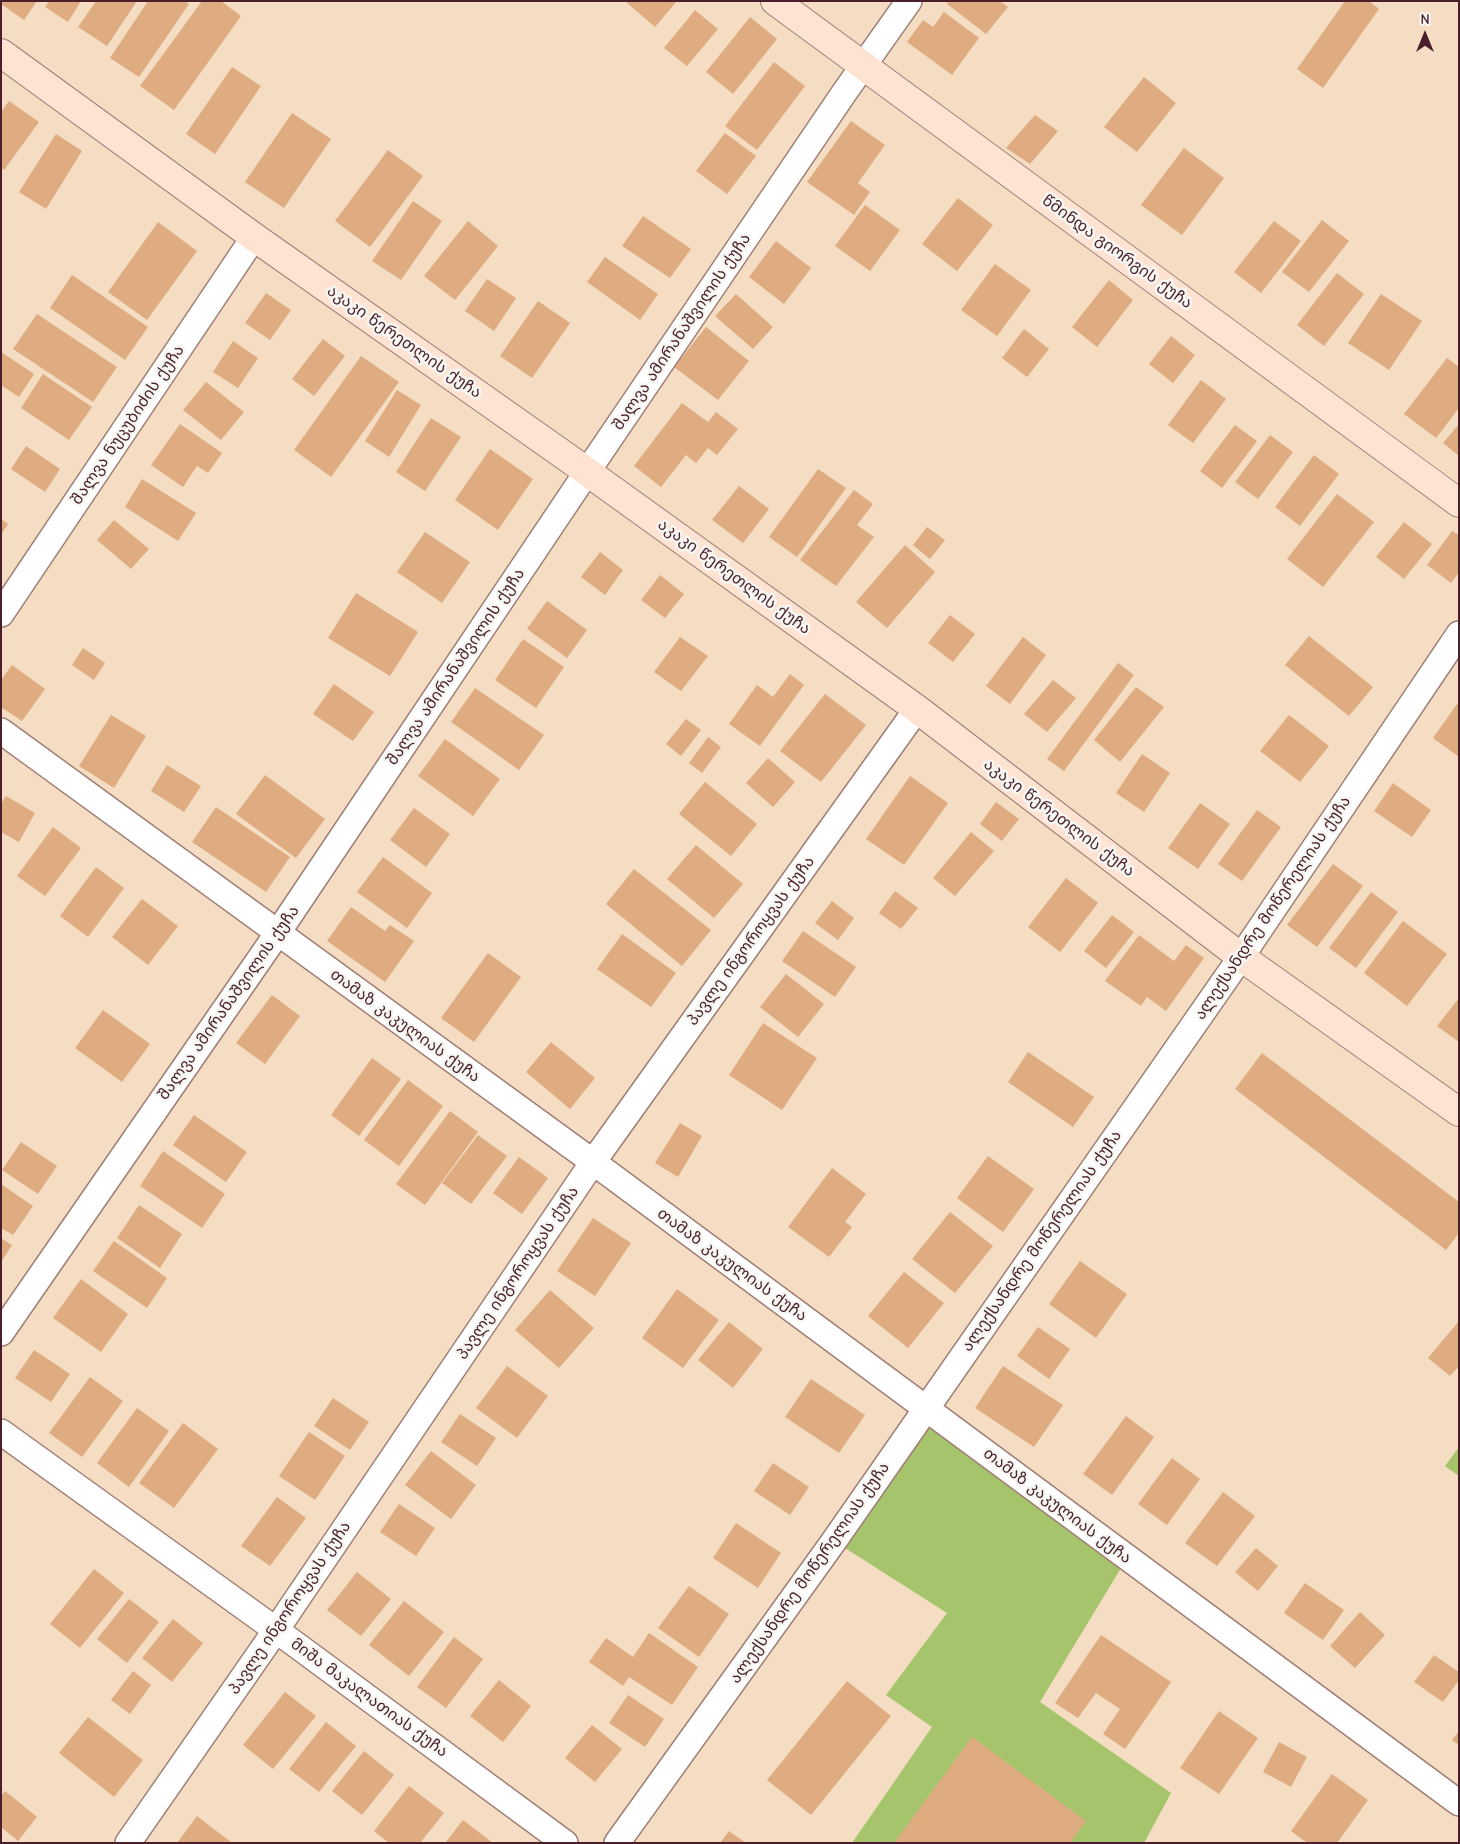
<!DOCTYPE html>
<meta charset="utf-8">
<style>
body{margin:0}
#map{position:relative;width:1460px;height:1844px;overflow:hidden;background:#f4ddc2;font-family:"Comic Neue",sans-serif}
canvas{display:block}
.frame{position:absolute;inset:0;border:2px solid #4a1f2b;pointer-events:none}
.north{position:absolute;left:1400px;top:10px;width:50px;height:50px;-webkit-text-stroke:4px #f6f6f2;paint-order:stroke;rotate:0deg;font-size:14px;font-weight:700;line-height:20px;text-align:center;color:#4a1f2b}
.north::after{content:'';display:block;margin:auto;width:18px;height:22px;background:#4a1f2b;clip-path:polygon(50% 0,100% 100%,50% 72%,0 100%)}
</style>
<div id="map">
<canvas width="1460" height="1844"></canvas>
<div class="frame"></div>
<div class="north">N</div>
</div>
<script>
const ctx = document.querySelector('canvas').getContext('2d');
ctx.lineJoin = 'round';
function fill(path, color) {
  ctx.fillStyle = color;
  ctx.fill(path, 'evenodd');
}
function shape(rows) {
  const path = new Path2D();
  for (const r of rows) {
    path.moveTo(r[0], r[1]);
    for (let i = 2; i < r.length; i += 2) path.lineTo(r[i], r[i + 1]);
  }
  return path;
}
function strokePath(path, color, width, dash) {
  ctx.strokeStyle = color;
  ctx.lineWidth = width;
  ctx.lineCap = dash ? 'butt' : 'round';
  ctx.setLineDash(dash || []);
  ctx.stroke(path);
}
function write(font, color, halo, rows, align = 'center') {
  ctx.font = font + ' "Comic Neue","Noto Sans Georgian",sans-serif';
  ctx.lineWidth = 5;
  ctx.setLineDash([]);
  ctx.textBaseline = 'middle';
  ctx.strokeStyle = halo;
  ctx.fillStyle = color;
  for (const [text, x, y, turn = 0] of rows) {
    ctx.save();
    ctx.translate(x, y);
    ctx.rotate((+turn || 0) * Math.PI / 180);
    ctx.textAlign = isNaN(turn) ? turn : align;
    if (halo) ctx.strokeText(text, 0, 0);
    ctx.fillText(text, 0, 0);
    ctx.restore();
  }
}
fill(shape([
 [926,1408,1127,1558,1040,1702,1171,1793,1144,1843,852,1843,932,1727,886,1695,947,1613,834,1541],
 [1459,1447,1459,1476,1445,1466]
]), '#a5c46b');
fill(shape([
 [1,1,37,1,24,20,1,4],
 [49,1,81,1,68,22,45,7],
 [96,1,137,1,107,46,78,27],
 [148,1,185,1,189,4,139,77,110,58],
 [202,1,221,1,241,16,174,110,140,86],
 [628,1,677,1,655,27,627,3],
 [948,1,1000,1,1008,7,986,34,947,4],
 [1345,1,1369,1,1379,9,1323,88,1297,69],
 [695,10,718,29,687,66,664,48],
 [944,12,979,38,952,75,907,42,923,20,933,27],
 [750,17,777,39,733,94,706,72],
 [774,62,805,86,757,150,725,126],
 [232,67,261,86,215,154,186,134],
 [1144,77,1176,103,1137,152,1104,127],
 [9,101,39,122,4,170,1,168,1,112],
 [292,113,331,139,284,208,245,182],
 [1035,115,1058,131,1030,164,1006,148],
 [851,121,885,145,858,183,870,192,854,215,807,182],
 [725,133,756,156,727,194,696,171],
 [56,134,82,151,46,209,19,192],
 [1184,148,1224,178,1182,235,1141,205],
 [388,150,423,176,370,247,335,221],
 [958,198,993,225,957,271,922,244],
 [413,201,442,221,401,280,372,261],
 [865,205,900,230,870,271,835,246],
 [643,216,691,249,670,278,622,246],
 [1322,220,1349,241,1309,292,1282,272],
 [468,221,498,246,455,300,424,276],
 [1274,221,1301,241,1261,293,1234,272],
 [158,222,197,251,147,320,108,292],
 [776,241,811,268,784,304,749,277],
 [605,257,658,294,640,320,587,282],
 [995,264,1031,290,997,336,961,310],
 [1337,273,1364,294,1324,346,1297,325],
 [72,275,148,327,125,360,50,308],
 [487,279,516,298,494,331,465,311],
 [1109,280,1133,300,1097,347,1072,327],
 [266,293,291,310,270,340,245,323],
 [736,294,773,327,753,349,715,316],
 [1381,294,1422,321,1389,370,1348,343],
 [538,301,570,323,532,378,500,356],
 [37,314,117,367,93,402,13,349],
 [706,327,749,361,718,400,674,367],
 [1024,329,1049,349,1027,377,1002,358],
 [1171,336,1195,355,1173,383,1149,364],
 [323,339,345,356,314,396,292,379],
 [233,341,258,358,238,388,213,372],
 [1,352,34,374,19,397,1,385],
 [361,356,399,382,331,477,294,450],
 [1447,358,1459,367,1459,408,1436,438,1404,414],
 [43,374,92,407,69,440,21,408],
 [1201,380,1226,399,1193,443,1168,425],
 [206,382,244,412,221,440,183,410],
 [397,390,421,405,389,457,365,441],
 [682,403,708,422,716,412,738,429,717,455,708,448,696,463,686,455,661,487,634,466],
 [431,418,461,437,425,491,396,472],
 [180,424,222,453,208,473,197,466,183,487,151,465],
 [1459,424,1459,456,1443,443],
 [1235,425,1257,441,1222,488,1200,471],
 [1270,435,1293,452,1258,499,1235,482],
 [26,446,60,469,45,492,11,469],
 [490,449,533,479,498,530,455,500],
 [1314,455,1339,474,1300,526,1275,507],
 [818,469,846,488,797,557,769,537],
 [142,479,196,513,178,541,125,507],
 [739,486,769,509,743,543,712,520],
 [854,490,873,504,857,525,874,537,836,586,800,560],
 [1337,494,1374,522,1323,587,1287,559],
 [1,519,8,524,1,535],
 [114,520,149,549,131,569,97,540],
 [1404,522,1432,544,1404,579,1376,557],
 [927,527,945,540,930,559,913,545],
 [1452,531,1459,535,1459,572,1451,583,1427,565],
 [425,532,470,562,442,603,397,572],
 [905,545,935,572,887,628,856,602],
 [600,552,623,570,605,595,581,577],
 [660,575,684,594,665,618,641,600],
 [356,593,418,632,390,676,328,638],
 [547,601,587,630,567,658,527,629],
 [950,615,975,634,953,662,928,643],
 [1309,636,1373,687,1349,716,1285,665],
 [680,637,708,656,681,691,654,672],
 [1023,637,1046,655,1010,704,986,686],
 [523,639,564,667,536,708,495,680],
 [83,648,105,663,94,680,72,665],
 [1118,663,1134,675,1064,771,1047,759],
 [12,665,45,689,22,721,1,707,1,680],
 [790,674,804,685,760,746,729,724,757,685,773,697],
 [1053,680,1076,698,1047,732,1024,714],
 [334,684,374,712,353,741,313,714],
 [1136,687,1164,707,1120,762,1094,740],
 [475,688,544,735,519,770,451,722],
 [825,694,866,725,821,782,780,751],
 [1457,704,1459,705,1459,757,1433,738],
 [111,715,146,736,114,788,79,766],
 [1289,715,1329,746,1300,782,1260,751],
 [686,719,701,730,681,756,666,744],
 [708,737,721,747,702,773,689,763],
 [445,739,500,779,473,816,418,776],
 [1142,754,1170,773,1144,812,1116,793],
 [768,758,795,782,773,807,746,783],
 [167,765,201,786,184,812,151,791],
 [265,775,325,819,296,858,236,814],
 [910,776,948,803,904,865,866,839],
 [705,782,757,824,731,856,679,814],
 [1393,783,1431,810,1412,837,1374,811],
 [6,796,35,813,19,842,1,832,1,804],
 [996,802,1019,819,1002,841,980,824],
 [1200,803,1230,824,1198,869,1168,848],
 [216,807,290,857,266,892,192,842],
 [414,808,450,834,426,867,390,840],
 [1257,810,1281,827,1242,881,1218,864],
 [53,827,81,848,45,896,17,876],
 [971,832,994,851,955,896,933,878],
 [696,845,743,884,714,918,667,879],
 [383,857,432,893,407,928,357,892],
 [1333,864,1363,886,1317,947,1287,925],
 [96,867,124,888,88,937,60,916],
 [634,869,711,930,682,966,606,904],
 [1066,878,1098,903,1060,952,1028,927],
 [895,891,918,908,901,929,879,913],
 [1371,892,1398,912,1356,968,1329,948],
 [142,899,178,926,148,965,112,937],
 [832,901,854,918,838,940,815,923],
 [351,907,385,931,390,925,414,941,385,982,327,941],
 [1112,915,1134,932,1106,968,1084,951],
 [1403,921,1447,954,1407,1006,1364,973],
 [803,931,856,967,835,997,782,961],
 [622,934,676,973,651,1007,597,969],
 [1139,935,1174,961,1186,945,1204,958,1166,1011,1147,997,1141,1006,1105,981],
 [488,953,521,977,474,1042,441,1018],
 [786,974,824,1004,798,1037,760,1007],
 [272,995,300,1016,265,1064,236,1043],
 [1459,998,1459,1042,1437,1026],
 [103,1010,150,1044,122,1082,75,1048],
 [763,1023,817,1058,782,1110,729,1075],
 [551,1042,595,1078,570,1109,526,1072],
 [1028,1052,1094,1097,1073,1127,1008,1082],
 [1262,1053,1459,1202,1459,1233,1446,1250,1235,1089],
 [372,1058,401,1079,359,1136,331,1115],
 [408,1080,443,1106,399,1166,364,1140],
 [450,1111,478,1132,425,1205,396,1184],
 [194,1115,247,1152,226,1182,173,1145],
 [680,1123,702,1136,678,1177,655,1163],
 [478,1135,507,1156,471,1204,442,1183],
 [21,1142,57,1166,38,1194,2,1170],
 [163,1151,225,1194,202,1228,140,1186],
 [988,1156,1034,1189,1003,1232,957,1198],
 [519,1157,548,1178,522,1214,493,1193],
 [832,1168,866,1194,845,1222,852,1227,829,1257,788,1227],
 [1,1184,33,1206,13,1235,1,1228],
 [139,1205,182,1234,160,1268,117,1238],
 [950,1212,993,1246,955,1293,912,1259],
 [593,1218,631,1243,595,1296,557,1271],
 [1,1238,12,1245,1,1262],
 [114,1241,167,1278,147,1308,93,1271],
 [1080,1261,1127,1294,1096,1338,1049,1304],
 [904,1272,944,1303,908,1348,868,1316],
 [81,1279,128,1314,101,1352,53,1318],
 [677,1289,719,1320,683,1368,642,1338],
 [550,1290,594,1328,559,1368,515,1330],
 [1459,1321,1459,1366,1450,1376,1428,1358],
 [729,1322,763,1349,733,1388,698,1360],
 [1038,1327,1070,1349,1049,1379,1017,1356],
 [34,1350,70,1374,51,1402,15,1378],
 [507,1366,548,1396,517,1438,476,1408],
 [1003,1366,1063,1405,1034,1447,975,1408],
 [90,1377,123,1401,82,1457,49,1433],
 [811,1379,865,1415,839,1453,785,1417],
 [333,1398,369,1422,350,1450,314,1426],
 [137,1408,169,1431,129,1487,97,1463],
 [460,1414,496,1438,477,1466,441,1442],
 [1126,1416,1154,1437,1112,1495,1083,1474],
 [183,1423,218,1449,174,1508,139,1483],
 [309,1432,345,1456,315,1500,279,1476],
 [431,1451,476,1485,451,1519,405,1485],
 [1172,1458,1200,1479,1167,1525,1138,1504],
 [773,1463,809,1487,790,1515,754,1491],
 [1223,1492,1255,1516,1217,1566,1185,1543],
 [277,1497,306,1518,270,1566,241,1546],
 [399,1504,435,1528,416,1556,380,1532],
 [736,1523,781,1553,758,1588,713,1558],
 [1256,1548,1278,1566,1258,1591,1235,1572],
 [94,1569,124,1593,80,1648,50,1624],
 [357,1572,391,1599,361,1636,327,1610],
 [1305,1583,1344,1610,1323,1640,1284,1613],
 [689,1586,729,1614,699,1657,658,1628],
 [129,1599,159,1622,127,1663,97,1639],
 [404,1601,444,1632,409,1676,369,1645],
 [1360,1612,1385,1635,1355,1668,1330,1646],
 [173,1619,203,1643,172,1682,142,1658],
 [649,1633,698,1667,672,1705,629,1677,623,1686,589,1662,606,1638,633,1657],
 [1101,1635,1171,1682,1125,1749,1103,1734,1120,1709,1096,1693,1078,1718,1055,1703],
 [454,1637,483,1659,446,1708,417,1687],
 [1434,1655,1459,1672,1459,1680,1443,1702,1414,1682],
 [133,1671,151,1685,130,1714,111,1700],
 [499,1680,531,1706,503,1742,470,1716],
 [847,1681,891,1716,811,1815,767,1780],
 [285,1692,316,1716,273,1769,243,1745],
 [628,1695,664,1719,645,1747,609,1723],
 [1219,1711,1258,1738,1219,1794,1180,1768],
 [88,1717,143,1760,114,1797,59,1753],
 [326,1722,356,1746,319,1792,289,1769],
 [592,1725,622,1749,595,1782,565,1758],
 [1459,1731,1459,1745,1452,1740],
 [972,1737,1086,1821,1070,1843,894,1843],
 [1279,1742,1307,1757,1291,1787,1263,1772],
 [364,1751,394,1775,362,1815,332,1791],
 [1332,1774,1368,1800,1337,1843,1307,1843,1291,1831],
 [409,1786,444,1813,420,1843,389,1843,374,1831],
 [5,1791,37,1817,18,1841,1,1827,1,1796],
 [197,1816,232,1843,177,1843],
 [463,1820,493,1843,445,1843],
 [729,1831,746,1843,720,1843]
]), '#deac80');
const street = shape([
 [1,614,254,237],
 [1,731,593,1162,1459,1803],
 [1,1333,277,934,587,472,844,93,909,1],
 [1,1432,276,1630,565,1843],
 [128,1843,276,1630,593,1162,917,709],
 [617,1843,834,1541,1241,957,1459,634]
]);
const secondary = shape([
 [775,1,1459,503],
 [1,53,254,237,568,458,917,709,1241,957,1459,1112]
]);
strokePath(street, '#9f7e76', 28);
strokePath(secondary, '#9f7e76', 30);
strokePath(street, '#fff', 25);
strokePath(secondary, '#fee3d2', 28);
write('16px', '#4a1f2b', '#f6f6f2', [
 ["წმინდა გიორგის ქუჩა",1117,252,36],
 ["შალვა ამირანაშვილის ქუჩა",682,332,-56],
 ["აკაკი წერეთლის ქუჩა",404,342,35],
 ["შალვა ნუცუბიძის ქუჩა",128,425,-56],
 ["აკაკი წერეთლის ქუჩა",734,577,36],
 ["შალვა ამირანაშვილის ქუჩა",456,667,-56],
 ["აკაკი წერეთლის ქუჩა",1059,818,37],
 ["ალექსანდრე მოწერელიას ქუჩა",1273,908,-56],
 ["პავლე ინგოროყვას ქუჩა",751,941,-54],
 ["შალვა ამირანაშვილის ქუჩა",229,1003,-55],
 ["თამაზ კაკულიას ქუჩა",405,1026,36],
 ["ალექსანდრე მოწერელიას ქუჩა",1042,1241,-55],
 ["თამაზ კაკულიას ქუჩა",732,1265,36],
 ["პავლე ინგოროყვას ქუჩა",518,1273,-56],
 ["თამაზ კაკულიას ქუჩა",1057,1506,37],
 ["ალექსანდრე მოწერელიას ქუჩა",810,1573,-55],
 ["პავლე ინგოროყვას ქუჩა",290,1608,-56],
 ["მიშა მაკალათიას ქუჩა",369,1698,36]
]);
</script>
